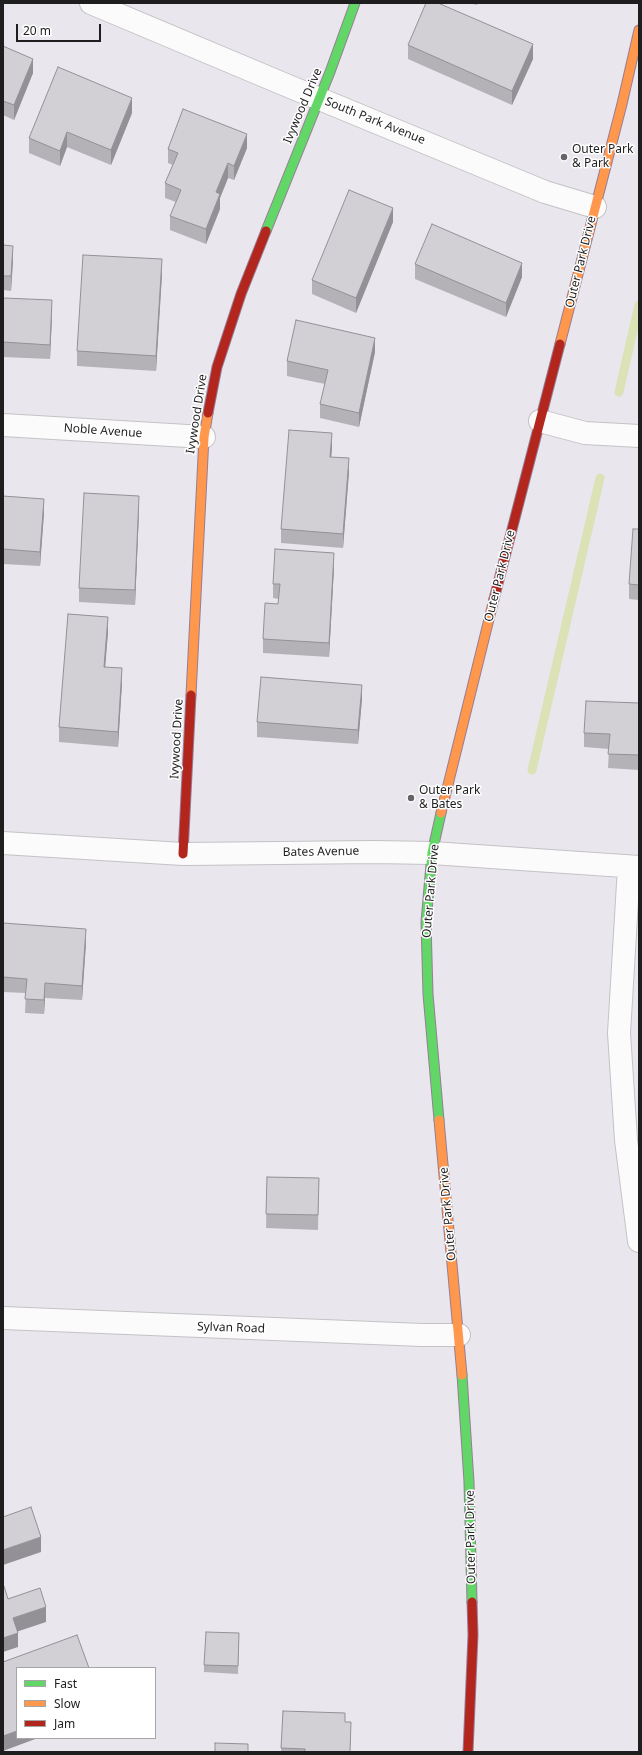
<!DOCTYPE html>
<style>
body{margin:0}
#map{position:relative;width:642px;height:1755px;overflow:hidden;background:#eae6ed;font-family:"Noto Sans",sans-serif}
canvas{display:block}
.frame{position:absolute;inset:0;border:4px solid #1e1e1e;pointer-events:none}
.legend{position:absolute;left:16px;top:1667px;width:140px;height:72px;box-sizing:border-box;background:#fff;border:1px solid #a5a5a5;margin:0;padding:5px 7px;list-style:none;font-size:12px;color:#1e1e1e}
.legend li{display:flex;align-items:center;gap:8px;height:20px}
.legend b{width:20px;border:1px solid #a5a5a5}
.scale{position:absolute;left:16px;top:24px;width:85px;height:18px;box-sizing:border-box;border:2px solid #1e1e1e;border-top:0;padding-left:5px;font-size:12px;line-height:14px;white-space:nowrap;color:#1e1e1e;-webkit-text-stroke:3px #fff;paint-order:stroke}
</style>
<div id="map">
<canvas width="642" height="1755"></canvas>
<div class="frame"></div>
<ul class="legend">
<li><b style="height:5px;background:#63d668"></b>Fast</li>
<li><b style="height:5px;background:#ff974d"></b>Slow</li>
<li><b style="height:5px;background:#b3261e"></b>Jam</li>
</ul>
<div class="scale">20 m</div>
</div>
<script>
const ctx = document.querySelector('canvas').getContext('2d');
ctx.lineJoin = 'round';
function shape(rows) {
  const path = new Path2D();
  for (const r of rows) {
    path.moveTo(r[0], r[1]);
    for (let i = 2; i < r.length; i += 2) path.lineTo(r[i], r[i + 1]);
  }
  return path;
}
function strokePath(path, color, width, dash) {
  ctx.strokeStyle = color;
  ctx.lineWidth = width;
  ctx.lineCap = dash ? 'butt' : 'round';
  ctx.setLineDash(dash || []);
  ctx.stroke(path);
}
function fill(path, color) {
  ctx.fillStyle = color;
  ctx.fill(path, 'evenodd');
}
function write(font, color, halo, rows, align = 'center') {
  ctx.font = font + ' "Noto Sans",sans-serif';
  ctx.lineWidth = 3;
  ctx.setLineDash([]);
  ctx.textBaseline = 'middle';
  ctx.strokeStyle = halo;
  ctx.fillStyle = color;
  for (const [text, x, y, turn = 0] of rows) {
    ctx.save();
    ctx.translate(x, y);
    ctx.rotate((+turn || 0) * Math.PI / 180);
    ctx.textAlign = isNaN(turn) ? turn : align;
    if (halo) ctx.strokeText(text, 0, 0);
    ctx.fillText(text, 0, 0);
    ctx.restore();
  }
}
strokePath(shape([
 [619,392,639,305],
 [532,770,600,478]
]), '#dbe3b6', 9);
const street = shape([
 [91,3,281,83,545,192,595,207],
 [540,421,585,433,639,436],
 [3,425,204,437],
 [3,843,183,854,375,852,432,853,639,867],
 [629,867,619,1033,626,1140,639,1241],
 [3,1318,422,1335,459,1335]
]);
const fast = shape([
 [266,231,330,72,355,3],
 [439,1120,428,994,426,922,432,853,441,813],
 [462,1375,469,1482,472,1602]
]);
const slow = shape([
 [560,344,622,104,639,30],
 [191,695,204,437,208,413],
 [441,813,494,599],
 [439,1120,462,1375]
]);
const jam = shape([
 [208,413,217,367,241,294,266,231],
 [494,599,560,344],
 [183,854,191,695],
 [468,1752,473,1635,472,1602]
]);
strokePath(street, '#c4c2c5', 24);
strokePath(fast, '#967e96', 11);
strokePath(slow, '#967e96', 11);
strokePath(jam, '#967e96', 11);
strokePath(street, '#fcfbfc', 22);
strokePath(fast, '#63d668', 9);
strokePath(slow, '#ff974d', 9);
strokePath(jam, '#b3261e', 9);
fill(shape([
 [468,3,477,3,477,5],
 [408,45,533,59,512,105,408,59],
 [3,46,33,73,14,120,3,115],
 [132,113,111,165,67,147,60,166,29,153,29,138],
 [247,148,234,180,228,178,220,198,220,209,206,244,170,230,170,216,176,202,165,198,165,183,173,165,168,163,168,149],
 [393,222,356,313,312,294,312,280],
 [3,245,13,260,11,291,3,290],
 [415,264,522,277,506,317,415,279],
 [162,274,156,371,77,366,77,351],
 [3,298,52,315,50,359,3,357],
 [375,352,359,427,320,418,320,404,325,384,287,376,287,361],
 [332,448,331,457,349,472,343,548,281,543,281,529],
 [3,496,44,513,40,566,3,564],
 [139,511,135,605,79,602,79,588],
 [639,529,639,600,629,599,629,584],
 [334,568,329,657,263,653,263,639,278,604,279,599,273,598,273,584],
 [108,632,105,667,122,683,118,747,59,742,59,727],
 [362,699,358,744,257,737,257,722],
 [639,703,639,770,608,768,609,749,584,747,584,733],
 [3,923,86,943,82,1000,45,998,44,1014,25,1013,26,993,3,992],
 [267,1177,319,1178,318,1230,266,1228],
 [239,1640,238,1674,204,1672,204,1665],
 [283,1711,345,1722,351,1737,350,1752,281,1752]
]), '#b5b2b7');
fill(shape([
 [533,44,533,59,512,105,512,91],
 [33,59,33,73,14,120,14,105],
 [132,98,132,113,111,165,111,150],
 [67,132,67,147,60,166,60,151],
 [247,134,247,148,234,180,234,166],
 [228,163,228,178,220,198,220,209,206,244,206,229,216,192],
 [393,208,393,222,356,313,356,298],
 [13,246,13,260,11,291,11,276],
 [162,259,162,274,156,371,156,356],
 [522,263,522,277,506,317,506,303],
 [52,300,52,315,50,359,50,345],
 [375,338,375,352,359,427,359,413],
 [332,433,332,448,330,471,330,457],
 [349,458,349,472,343,548,343,534],
 [139,496,139,511,135,605,135,590],
 [44,499,44,513,40,566,40,552],
 [334,553,334,568,329,657,329,643],
 [108,617,108,632,104,682,104,667],
 [122,668,122,683,118,747,118,732],
 [362,685,362,699,358,744,358,730],
 [86,929,86,943,82,1000,82,986],
 [45,983,45,998,44,1014,44,1000],
 [41,1537,41,1552,3,1565,3,1550],
 [46,1607,46,1622,13,1633,13,1618],
 [18,1633,18,1647,3,1652,3,1638],
 [17,1731,17,1738,38,1738,3,1751,3,1736]
]), '#939195');
const building = shape([
 [426,3,438,3,533,44,512,91,408,45,426,3],
 [3,46,33,59,14,105,3,101,3,46],
 [58,67,132,98,111,150,67,132,60,151,29,138,58,67],
 [183,109,247,134,234,166,228,163,216,192,220,194,206,229,170,216,181,190,165,183,178,153,168,149,183,109],
 [349,190,393,208,356,298,312,280,349,190],
 [432,224,522,263,506,303,415,264,432,224],
 [3,245,13,246,11,276,3,276,3,245],
 [83,255,162,259,156,356,77,351,83,255],
 [3,298,52,300,50,345,3,342,3,298],
 [296,320,375,338,359,413,320,404,328,370,287,361,296,320],
 [289,430,332,433,330,457,349,458,343,534,281,529,289,430],
 [84,493,139,496,135,590,79,588,84,493],
 [3,496,44,499,40,552,3,549,3,496],
 [633,529,639,529,639,585,629,584,633,529],
 [275,549,334,553,329,643,263,639,265,603,278,604,280,584,273,584,275,549],
 [68,614,108,617,104,667,122,668,118,732,59,727,68,614],
 [261,677,362,685,358,730,257,722,261,677],
 [586,701,639,703,639,755,608,754,610,734,584,733,586,701],
 [3,923,86,929,82,986,45,983,44,1000,25,999,27,979,3,977,3,923],
 [267,1177,319,1178,318,1215,266,1214,267,1177],
 [31,1507,41,1537,3,1550,3,1517,31,1507],
 [3,1586,4,1586,8,1599,40,1588,46,1607,13,1618,18,1633,3,1638,3,1586],
 [206,1632,239,1633,238,1666,204,1665,206,1632],
 [77,1635,89,1668,17,1668,17,1731,3,1736,3,1662,77,1635],
 [283,1711,345,1713,345,1722,351,1722,350,1752,305,1752,305,1749,281,1748,283,1711],
 [215,1743,248,1744,248,1752,215,1752,215,1743]
]);
fill(building, '#d2cfd5');
strokePath(building, '#939195', 1);
for (const [x, y, r, color] of [
 [564,157,4,"#656466"],
 [411,798,4,"#656466"]
]) {
  const dot = new Path2D();
  dot.arc(x, y, r, 0, 2 * Math.PI);
  ctx.fillStyle = color;
  ctx.fill(dot);
  strokePath(dot, '#fff', 1.5);
}
write('12px', '#1e1e1e', '#fff', [
 ["Ivywood Drive",303,106,-67],
 ["South Park Avenue",375,121,22],
 ["Outer Park Drive",581,262,-76],
 ["Ivywood Drive",197,414,-81],
 ["Noble Avenue",103,431,4],
 ["Outer Park Drive",500,576,-76],
 ["Ivywood Drive",177,739,-87],
 ["Bates Avenue",321,852,-1],
 ["Outer Park Drive",431,891,-85],
 ["Outer Park Drive",448,1214,-95],
 ["Sylvan Road",231,1328,2],
 ["Outer Park Drive",471,1537,-91]
]);
write('12px', '#1e1e1e', '#fff', [
 ["Outer Park",572,150],
 ["& Park",572,164],
 ["Outer Park",419,791],
 ["& Bates",419,805]
], 'left');
</script>
